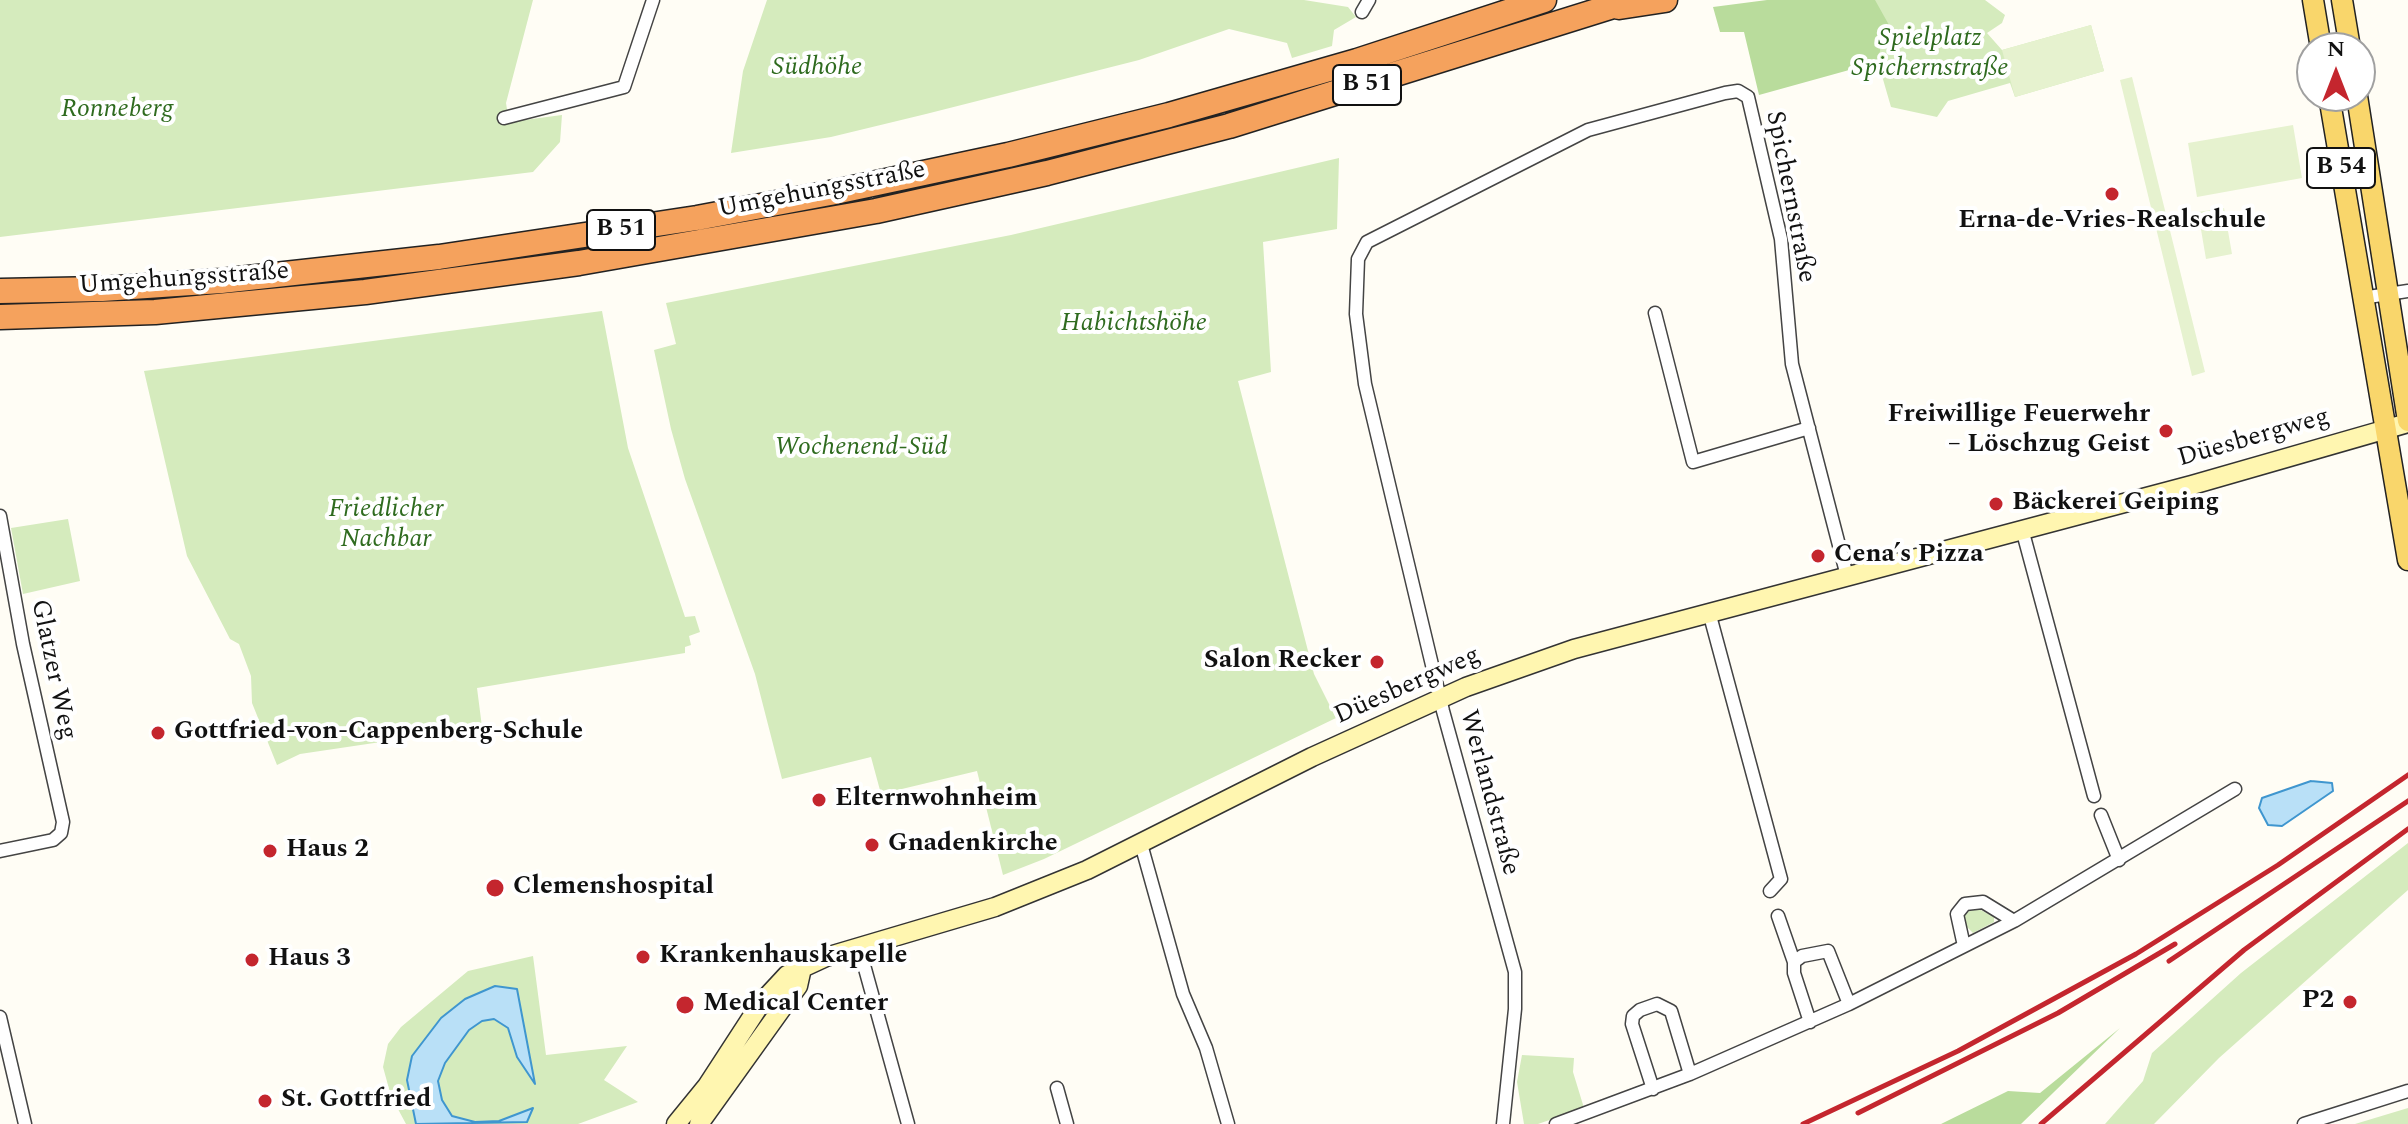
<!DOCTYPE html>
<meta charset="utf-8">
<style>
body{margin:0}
#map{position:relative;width:2408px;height:1124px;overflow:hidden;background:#fffdf5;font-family:Spectral,serif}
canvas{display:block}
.north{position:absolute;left:2296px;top:32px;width:80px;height:80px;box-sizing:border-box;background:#fff;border:2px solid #a0a0a0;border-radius:50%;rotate:0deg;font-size:22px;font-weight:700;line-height:32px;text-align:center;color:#111}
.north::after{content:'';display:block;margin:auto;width:28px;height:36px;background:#c4262e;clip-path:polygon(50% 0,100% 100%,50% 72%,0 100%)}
</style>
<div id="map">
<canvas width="2408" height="1124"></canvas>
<div class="north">N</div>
</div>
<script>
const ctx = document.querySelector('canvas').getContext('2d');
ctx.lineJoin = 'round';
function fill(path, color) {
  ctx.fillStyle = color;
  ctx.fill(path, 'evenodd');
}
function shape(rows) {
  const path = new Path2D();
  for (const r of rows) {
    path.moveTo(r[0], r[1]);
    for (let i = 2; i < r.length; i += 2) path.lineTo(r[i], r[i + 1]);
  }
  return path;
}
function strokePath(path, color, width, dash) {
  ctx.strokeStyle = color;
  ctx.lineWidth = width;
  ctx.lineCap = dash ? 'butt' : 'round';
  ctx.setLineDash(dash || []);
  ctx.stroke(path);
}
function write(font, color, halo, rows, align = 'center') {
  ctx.font = font + ' Spectral,serif';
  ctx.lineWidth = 8;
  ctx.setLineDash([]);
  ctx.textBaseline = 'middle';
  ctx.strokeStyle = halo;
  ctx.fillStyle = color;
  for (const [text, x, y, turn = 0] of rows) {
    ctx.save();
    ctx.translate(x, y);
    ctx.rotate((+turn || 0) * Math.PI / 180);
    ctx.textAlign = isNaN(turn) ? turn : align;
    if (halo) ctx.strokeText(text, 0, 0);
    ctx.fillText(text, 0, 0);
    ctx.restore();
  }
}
fill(shape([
 [0,0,533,0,506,103,509,122,562,115,560,142,533,172,0,237],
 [767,0,1304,0,1348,7,1356,17,1334,30,1332,46,1292,58,1287,43,1229,29,1139,60,926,114,831,137,731,153,743,71],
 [1874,0,1985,0,2005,15,2002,23,1987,33,2002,50,2091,25,2104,71,2015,97,2010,83,1948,101,1937,117,1891,107,1878,62,1883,34],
 [1339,158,1337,229,1263,242,1271,372,1238,381,1314,674,1336,718,1044,859,1003,875,977,771,881,794,871,757,782,779,755,674,685,479,671,429,654,350,676,344,666,303,1011,235],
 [602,311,628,448,685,617,695,616,700,632,689,636,691,645,685,647,685,653,477,688,482,727,300,754,277,765,252,703,251,676,239,644,230,639,187,556,144,371],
 [68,519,80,581,23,594,11,528],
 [2408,843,2408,890,2219,1058,2154,1124,2105,1124,2143,1081,2152,1053,2241,973],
 [1975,907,1994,917,1994,922,1973,933,1965,925,1964,915],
 [533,956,546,1055,627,1046,604,1080,638,1102,578,1124,406,1124,391,1096,383,1067,388,1044,401,1027,468,971],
 [1522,1055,1574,1058,1573,1072,1584,1108,1538,1124,1524,1124,1517,1082],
 [2408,1108,2408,1124,2355,1124]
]), '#d5ebbd');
fill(shape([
 [1767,0,1875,0,1889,25,1883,35,1878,62,1759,95,1744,32,1720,32,1713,7],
 [2120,1028,2021,1124,1941,1124,2008,1091,2040,1093]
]), '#b9dc9c');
fill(shape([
 [2091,25,2104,71,2015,97,2002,50],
 [2132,77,2205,372,2192,376,2120,80],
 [2293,125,2302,178,2197,197,2188,143],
 [2224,208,2232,254,2206,259,2198,212]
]), '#e6f2cf');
const water = shape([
 [2311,781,2332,783,2333,791,2282,826,2268,825,2259,808,2262,798,2311,781],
 [495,986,517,989,535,1084,517,1057,508,1028,494,1019,482,1021,469,1030,445,1063,438,1081,442,1100,452,1116,475,1122,499,1121,533,1108,527,1122,416,1124,407,1080,412,1056,441,1018,465,999,495,986]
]);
fill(water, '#b9e0f7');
strokePath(water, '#3f96cf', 2);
const street = shape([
 [1362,12,1369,0],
 [504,118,624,87,653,0],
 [2362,298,2408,291],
 [1655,313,1693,462,1809,428],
 [0,516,23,644,63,822,61,833,53,840,0,851],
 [2022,529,2094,796],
 [1709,612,1781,879,1770,891],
 [2101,815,2119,860],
 [1141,844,1183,994,1206,1048,1228,1124],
 [1778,916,1794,962],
 [1964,946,1957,914,1965,904,1983,902,2014,921],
 [859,947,908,1124],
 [0,1017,25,1124],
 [1810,1022,1794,973,1794,962,1802,956,1828,951,1849,1004],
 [1057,1088,1067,1124],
 [1653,1089,1632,1024,1633,1016,1640,1010,1657,1004,1671,1011,1690,1074],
 [1503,1124,1515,1009,1515,972,1443,711,1365,384,1356,314,1358,259,1367,242,1588,130,1725,93,1738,91,1748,97,1781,239,1792,364,1847,576],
 [1556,1124,1690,1074,1849,1004,2014,921,2235,789],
 [2304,1124,2408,1091]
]);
const secondary = shape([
 [676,1124,707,1086,761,1003,787,975,826,957,995,907,1087,870,1312,757,1466,687,1574,649,2192,485,2408,423],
 [699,1124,798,986,802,968]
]);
const primary = shape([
 [2313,0,2321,48],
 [2342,0,2350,48],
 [2329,96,2408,560],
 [2357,96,2408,421]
]);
const highway = shape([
 [1619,7,1665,0],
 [0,291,102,289,221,281,439,257,697,218,830,193,1008,155,1169,115,1357,61,1544,0],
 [0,317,155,312,365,292,579,263,876,211,1047,173,1229,126,1632,0]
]);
strokePath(street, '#444', 15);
strokePath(secondary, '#333', 21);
strokePath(primary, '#222', 23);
strokePath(highway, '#222', 27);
strokePath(street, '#fff', 12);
strokePath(secondary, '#fff6b0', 18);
strokePath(primary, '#f9d66b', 20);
strokePath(highway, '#f5a25d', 24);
strokePath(shape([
 [2169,961,2408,801],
 [1858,1113,2058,1013,2175,944],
 [1803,1124,1958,1051,2136,954,2278,865,2408,775],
 [2041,1124,2244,950,2408,829]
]), '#c4262e', 5);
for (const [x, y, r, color] of [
 [2112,194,8,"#c4262e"],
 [2166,431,8,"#c4262e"],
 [1996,504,8,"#c4262e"],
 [1818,556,8,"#c4262e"],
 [1377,662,8,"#c4262e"],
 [158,733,8,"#c4262e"],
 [819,800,8,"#c4262e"],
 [872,845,8,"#c4262e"],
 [270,851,8,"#c4262e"],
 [495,888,10,"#c4262e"],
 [643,957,8,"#c4262e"],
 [252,960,8,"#c4262e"],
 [2350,1002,8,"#c4262e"],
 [685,1005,10,"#c4262e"],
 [265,1101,8,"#c4262e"]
]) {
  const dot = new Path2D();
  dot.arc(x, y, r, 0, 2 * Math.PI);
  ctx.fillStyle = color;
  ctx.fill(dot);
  strokePath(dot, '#fff', 3);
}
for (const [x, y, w] of [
 [1367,85,68],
 [2341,168,68],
 [621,230,68]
]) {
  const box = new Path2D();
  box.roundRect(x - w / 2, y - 20, w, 40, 6);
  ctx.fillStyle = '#fff';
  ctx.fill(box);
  strokePath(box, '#111', 2);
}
write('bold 24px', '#111', null, [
 ["B 51",1367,85],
 ["B 54",2341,168],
 ["B 51",621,230]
]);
write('italic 26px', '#2f6b1f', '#fff', [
 ["Spielplatz",1930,40],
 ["Spichernstraße",1930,70],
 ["Südhöhe",817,69],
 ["Ronneberg",117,111],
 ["Habichtshöhe",1134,325],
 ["Wochenend-Süd",861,449],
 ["Friedlicher",386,511],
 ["Nachbar",386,541]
]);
write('26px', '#111', '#fff', [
 ["Umgehungsstraße",822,191,-11],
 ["Spichernstraße",1789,197,79],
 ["Umgehungsstraße",184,280,-4],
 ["Düesbergweg",2254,439,-16],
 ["Glatzer Weg",52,670,78],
 ["Düesbergweg",1408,687,-24],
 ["Werlandstraße",1488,793,75]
]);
write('bold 26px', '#111', '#fff', [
 ["Erna-de-Vries-Realschule",2112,222,"center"],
 ["Freiwillige Feuerwehr",2150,416,"right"],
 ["– Löschzug Geist",2150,446,"right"],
 ["Bäckerei Geiping",2012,504],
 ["Cena’s Pizza",1834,556],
 ["Salon Recker",1361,662,"right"],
 ["Gottfried-von-Cappenberg-Schule",174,733],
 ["Elternwohnheim",835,800],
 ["Gnadenkirche",888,845],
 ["Haus 2",286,851],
 ["Clemenshospital",513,888],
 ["Krankenhauskapelle",659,957],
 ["Haus 3",268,960],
 ["P2",2334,1002,"right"],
 ["Medical Center",703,1005],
 ["St. Gottfried",281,1101]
], 'left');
</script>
